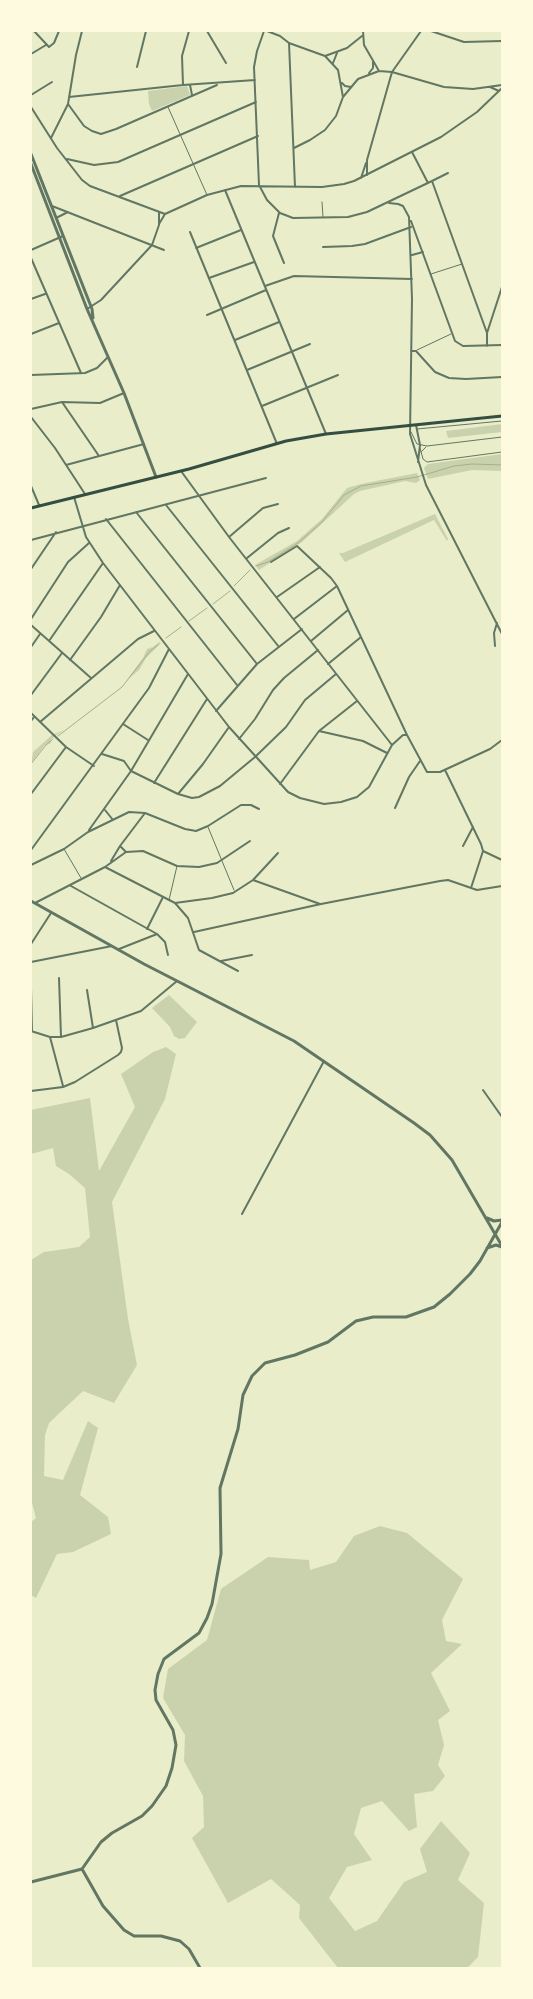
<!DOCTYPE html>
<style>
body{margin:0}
#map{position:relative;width:533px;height:1999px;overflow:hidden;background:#e9edc9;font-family:"Source Sans 3",sans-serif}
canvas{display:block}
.frame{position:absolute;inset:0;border:32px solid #fefae0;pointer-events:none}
</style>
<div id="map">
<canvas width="533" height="1999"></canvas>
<div class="frame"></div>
</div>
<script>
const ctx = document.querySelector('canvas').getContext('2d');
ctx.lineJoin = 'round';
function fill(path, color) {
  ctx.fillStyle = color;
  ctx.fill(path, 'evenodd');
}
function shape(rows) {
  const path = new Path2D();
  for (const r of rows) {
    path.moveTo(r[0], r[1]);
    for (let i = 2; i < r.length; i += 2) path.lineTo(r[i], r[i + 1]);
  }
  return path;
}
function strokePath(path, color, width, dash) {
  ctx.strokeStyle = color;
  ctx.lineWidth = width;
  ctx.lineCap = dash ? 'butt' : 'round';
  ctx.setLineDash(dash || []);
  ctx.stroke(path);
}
fill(shape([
 [187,86,190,95,152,111,149,104,148,91],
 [502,424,502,432,448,438,446,431],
 [502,454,502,471,472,470,428,479,424,468,428,464],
 [417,473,420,480,416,483,405,481,360,491,354,494,302,542,259,570,255,565,297,541,322,519,347,488,361,484],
 [435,514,448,539,447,541,434,520,345,562,339,553,343,553],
 [159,642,161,643,146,658,139,670,126,681,143,658,147,649,153,647],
 [64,730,51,739,51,743,44,746,31,764,33,752,52,735],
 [169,995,197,1022,185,1038,179,1039,174,1036,170,1027,152,1008],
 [166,1047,176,1054,165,1099,112,1202,128,1319,137,1365,114,1403,83,1391,49,1423,45,1435,44,1476,63,1480,88,1421,98,1428,80,1495,108,1517,111,1534,73,1552,57,1554,36,1598,31,1595,31,1522,36,1518,31,1499,31,1260,44,1252,79,1247,90,1237,85,1188,69,1174,56,1166,53,1148,31,1154,31,1110,90,1098,99,1171,135,1107,121,1074,153,1052],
 [380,1526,407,1533,463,1579,442,1620,446,1641,462,1644,431,1673,450,1711,438,1720,444,1745,438,1765,445,1776,433,1791,414,1794,417,1827,409,1831,382,1801,361,1808,354,1834,372,1860,347,1867,329,1898,355,1931,377,1921,404,1882,427,1872,420,1849,441,1821,470,1853,458,1880,484,1903,478,1957,467,1968,338,1968,299,1918,300,1905,271,1879,228,1903,192,1838,204,1827,203,1796,184,1761,185,1735,163,1698,168,1669,207,1640,221,1589,268,1557,309,1560,310,1570,336,1562,354,1536]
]), '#cad2ad');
strokePath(shape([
 [256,566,268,562,298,543,322,522,344,495,361,486,417,477,454,466,472,464,502,465],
 [234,586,250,570],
 [213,604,230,591],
 [189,621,207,608],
 [166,638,181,627],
 [58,736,122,687,150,651,158,645],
 [31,764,46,745,53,739]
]), '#a3b18a', 1);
strokePath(shape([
 [168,107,207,195],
 [322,202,323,217],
 [431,274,462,264],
 [417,350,451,334],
 [417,429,502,421],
 [411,432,417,444,427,446,502,437],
 [420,448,423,459,427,462,502,452],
 [421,452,426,447],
 [208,827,234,890],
 [64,849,81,878],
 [169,900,177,866]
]), '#617663', 1);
strokePath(shape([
 [34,31,49,47,54,43,59,31],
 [207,31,226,63],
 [264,31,257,51,254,67,259,185,267,200,280,213,293,218,348,217,367,212,432,181,487,333],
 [267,31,280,36,289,43,325,56,338,70,343,97],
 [363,31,364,45,379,71],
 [431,31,464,42,502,41],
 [289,43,295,187],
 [31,54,46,45],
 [325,56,347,48,362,36],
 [333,63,337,53],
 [137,67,146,31],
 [369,73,373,68,373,61],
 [342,83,345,86,351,87],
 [183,85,182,56,189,31],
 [190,85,192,95],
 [490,87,499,91],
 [31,95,52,82],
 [69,97,183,85,255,80],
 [68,104,84,126,92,131,101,134,116,129,217,85],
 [31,107,57,148,82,180,90,186,165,214,207,195,241,186,322,187,344,184,354,181,441,137,477,112,502,88],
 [51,138,68,104,76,55,82,31],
 [294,148,310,140,325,130,336,116,343,97,358,79,379,71,392,72,444,87,473,89,502,85],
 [412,152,428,183],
 [67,159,94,165,118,162,256,102],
 [367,175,367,160,392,72,421,31],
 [361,178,366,163],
 [432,181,448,173],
 [225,190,326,434],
 [120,196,258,136],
 [389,203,398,204,403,206,409,217],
 [52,206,164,250],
 [279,213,273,236,284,263],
 [409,217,412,299,410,434,426,485,502,634],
 [56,218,68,212],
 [411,221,455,341,463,346,502,345],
 [159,224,165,214],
 [190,232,277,444],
 [323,247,352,246,365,244,411,227],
 [196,248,241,230],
 [31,250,63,236],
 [412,255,423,252],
 [31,258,81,373],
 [209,278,254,262],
 [265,286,294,276,412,279],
 [31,299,45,294],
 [87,309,101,300,152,245,159,225,159,213],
 [207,315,266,290],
 [31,334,59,323],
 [235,340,279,322],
 [487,346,487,333,502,287],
 [411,351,416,351,435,372,449,378,466,379,502,377],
 [247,370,310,344],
 [31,375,85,373,97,368,108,357],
 [62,402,99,456],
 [262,406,338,375],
 [31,409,62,402,100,403,124,393],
 [31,417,55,448,85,494],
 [416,425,420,445,418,462],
 [66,465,144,444],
 [181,471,229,537,392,745],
 [31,486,39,505],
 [74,497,86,537,103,563,229,727,288,792,300,798,324,804,341,802,357,797,369,787,392,745,403,735,407,735],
 [166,505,279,647],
 [136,512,257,664],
 [106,519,237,685],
 [229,537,263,508,278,504],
 [31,540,266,478],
 [247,558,278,533,289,528],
 [271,562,297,546,331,578,337,586,407,735,427,772,440,772,490,749,502,740],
 [31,569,56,532],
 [277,597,320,567],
 [31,619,68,562,89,543],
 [294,619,337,586],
 [31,625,91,678],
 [49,641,103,563],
 [311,641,348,610],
 [495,646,494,633,497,623],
 [31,647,40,634],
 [70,660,101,617,120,585],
 [328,664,361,637],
 [31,695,62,653],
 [216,711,257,664,302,629],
 [31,713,66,747,94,766],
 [31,721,34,717],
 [40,722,138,639,154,631],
 [123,724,148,740],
 [319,731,363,741,387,753],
 [239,739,255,719,273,690,284,678,318,650],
 [102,754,124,761,131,771,178,794,192,798,199,797,220,786,255,757,286,727,305,700,336,674],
 [445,770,481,844,483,851,471,888],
 [154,783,207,699],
 [280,784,319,731,357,701],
 [31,794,66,747],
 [178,794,203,764,229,727],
 [395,808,409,777,420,761],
 [105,810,113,820],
 [89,830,131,771,188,674],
 [120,846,126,852],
 [463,846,473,827],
 [31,850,149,688,169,649],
 [483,851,502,860],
 [111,861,120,846,145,813],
 [31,865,64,849,88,832,129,812,145,813,185,829,196,831,208,826,241,805,251,805,259,809],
 [105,867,175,903,188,918,199,950,238,971],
 [253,880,320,904],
 [71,886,157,934,165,942,168,955],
 [35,903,105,867,126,852,143,851,177,866,199,867,217,863,250,841],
 [175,903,212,898,233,893,253,880,278,853],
 [147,929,163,897],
 [194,932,321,904,440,881,448,880,477,890,502,886],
 [31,944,51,913],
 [119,949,157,934],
 [221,961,252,955],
 [31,962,112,946],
 [59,978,61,1037],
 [31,988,32,1031],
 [87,990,93,1028],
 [31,1031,50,1037,61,1037,93,1028,141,1011,177,981],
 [50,1037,63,1086],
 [483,1090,502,1117],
 [31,1091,63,1087,75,1082,118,1055,121,1052,122,1048,116,1020],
 [242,1214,324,1061]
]), '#617663', 2);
strokePath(shape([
 [31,154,92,309,93,318],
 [31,164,87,309,124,393,156,477],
 [31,901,144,964,294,1041,414,1123,430,1135,452,1160,502,1246],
 [487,1218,494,1221,502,1220],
 [487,1248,496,1245,502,1247],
 [82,1869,103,1906,124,1930,134,1936,161,1936,180,1941,189,1949,200,1968],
 [31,1882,82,1869,101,1842,112,1833,142,1816,152,1806,166,1786,172,1768,176,1745,173,1730,156,1700,155,1690,158,1674,164,1659,199,1633,207,1618,212,1604,221,1554,220,1488,238,1429,243,1395,252,1376,265,1363,295,1355,328,1342,356,1321,373,1317,406,1317,434,1307,450,1294,470,1274,480,1261,502,1222]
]), '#617663', 3);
strokePath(shape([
 [31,508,189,469,286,441,326,434,502,416]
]), '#344e41', 3);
</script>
